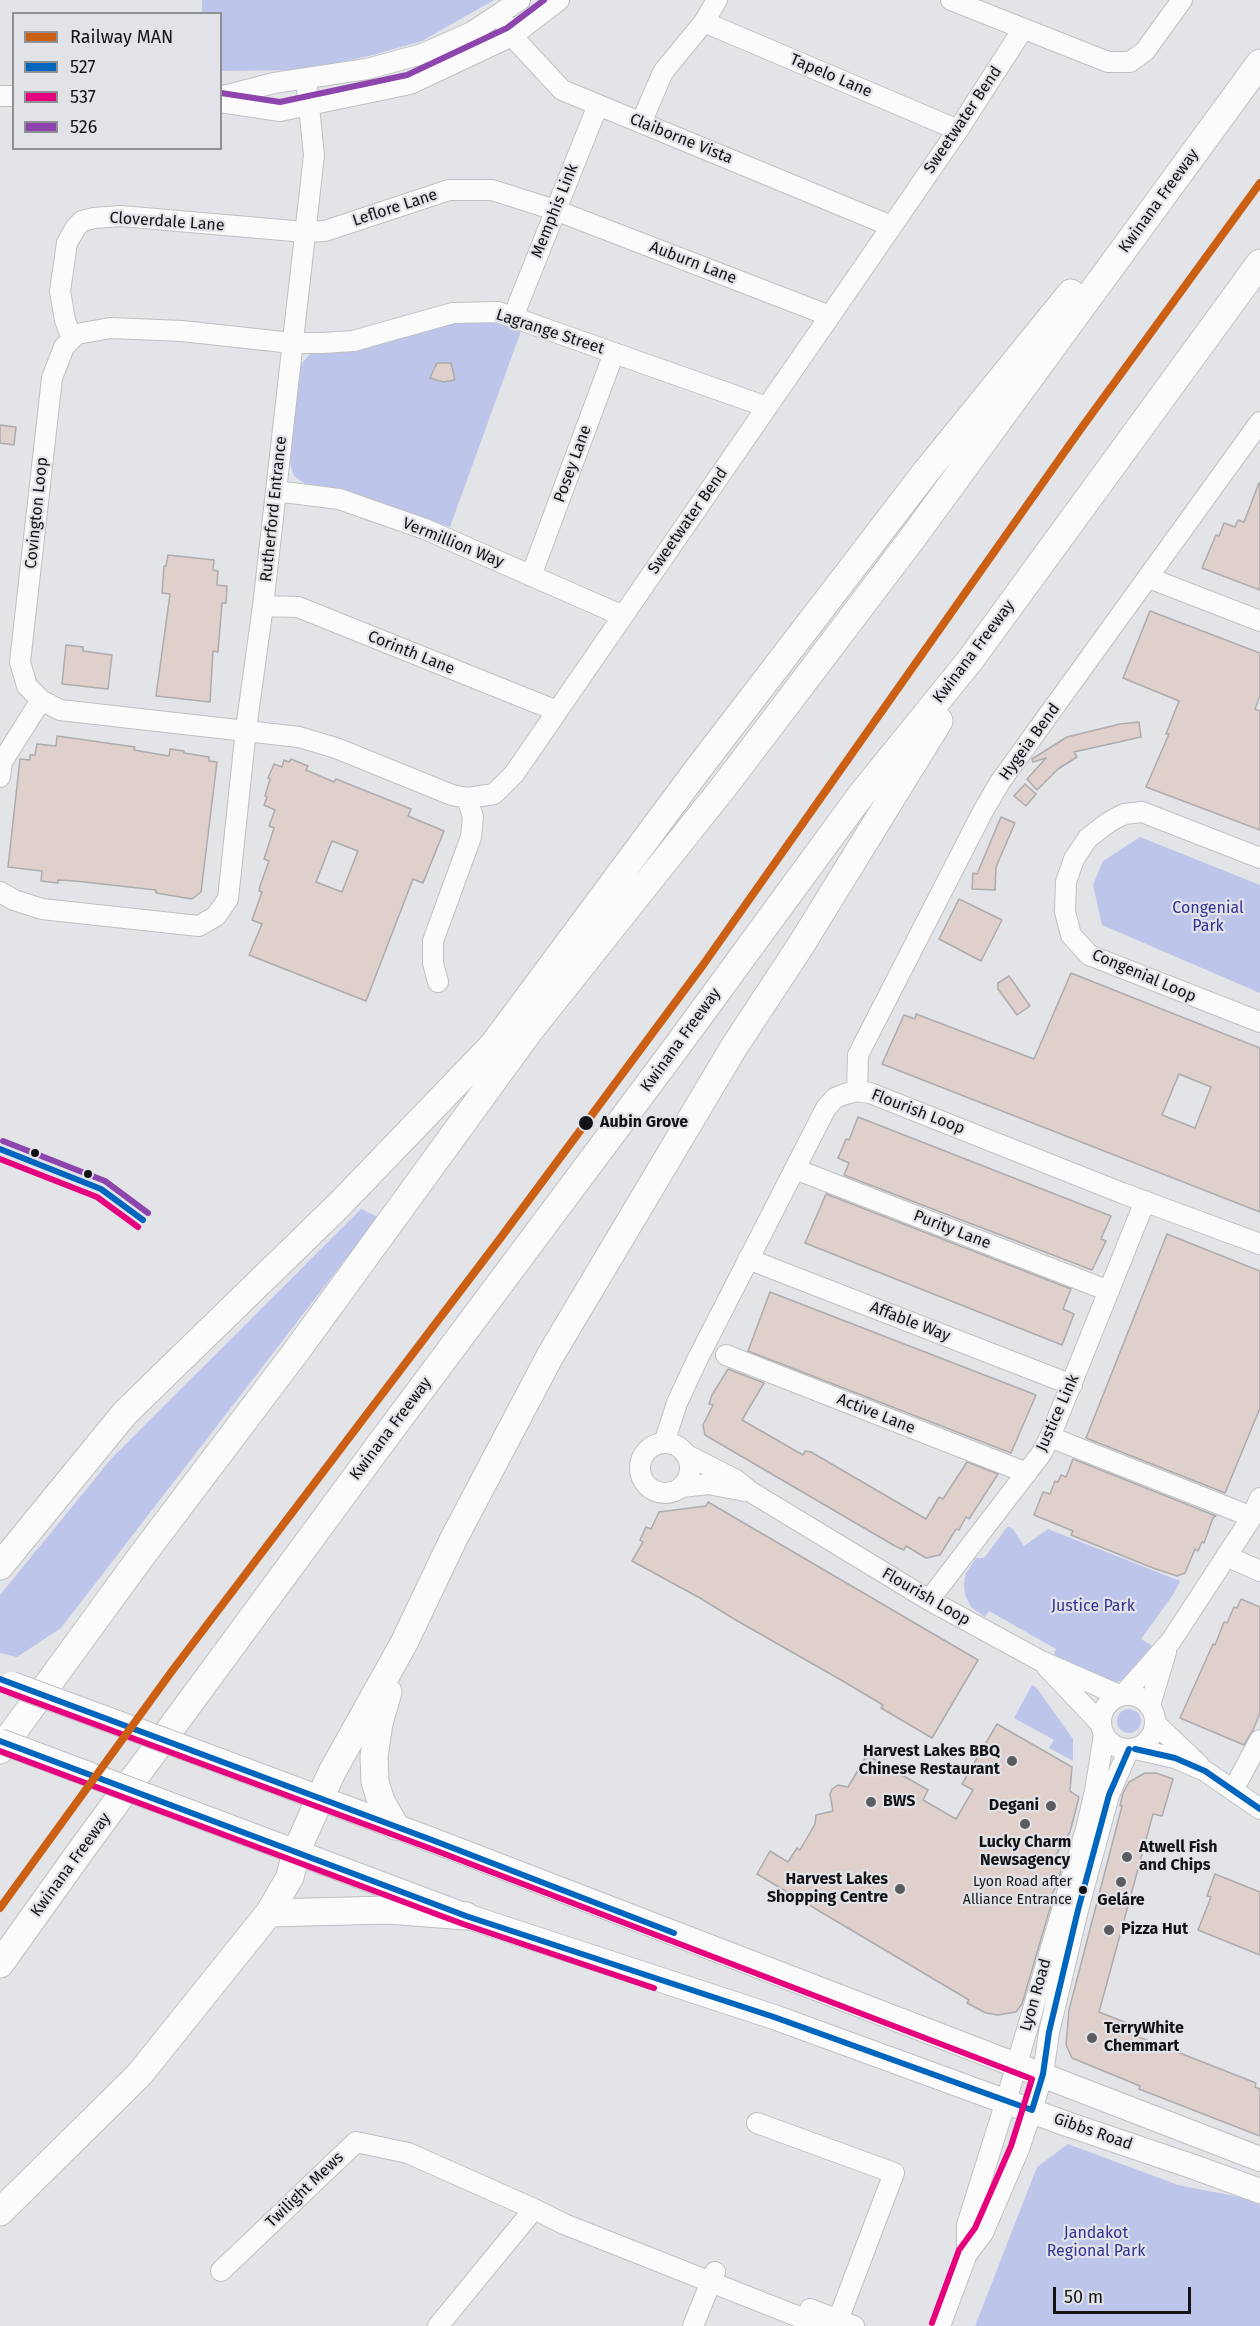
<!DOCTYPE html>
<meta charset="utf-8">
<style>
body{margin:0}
#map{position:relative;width:1260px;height:2326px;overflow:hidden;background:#e3e4e8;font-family:"Fira Sans",sans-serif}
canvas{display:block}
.legend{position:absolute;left:12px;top:12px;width:210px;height:138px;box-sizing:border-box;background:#e2e3e9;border:2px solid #8f9094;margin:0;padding:8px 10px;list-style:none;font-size:18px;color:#121315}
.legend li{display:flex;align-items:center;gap:12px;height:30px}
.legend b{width:30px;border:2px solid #8f9094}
.scale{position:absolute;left:1053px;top:2287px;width:138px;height:27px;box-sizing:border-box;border:3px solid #121315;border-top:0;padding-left:8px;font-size:18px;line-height:21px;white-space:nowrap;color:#121315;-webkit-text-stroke:4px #e2e3e9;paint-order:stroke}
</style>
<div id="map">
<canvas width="1260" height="2326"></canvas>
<ul class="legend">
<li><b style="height:8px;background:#cb6015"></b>Railway MAN</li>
<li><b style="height:8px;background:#0065bd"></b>527</li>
<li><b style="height:8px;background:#e5007d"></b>537</li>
<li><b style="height:8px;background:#8e44ad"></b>526</li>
</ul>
<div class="scale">50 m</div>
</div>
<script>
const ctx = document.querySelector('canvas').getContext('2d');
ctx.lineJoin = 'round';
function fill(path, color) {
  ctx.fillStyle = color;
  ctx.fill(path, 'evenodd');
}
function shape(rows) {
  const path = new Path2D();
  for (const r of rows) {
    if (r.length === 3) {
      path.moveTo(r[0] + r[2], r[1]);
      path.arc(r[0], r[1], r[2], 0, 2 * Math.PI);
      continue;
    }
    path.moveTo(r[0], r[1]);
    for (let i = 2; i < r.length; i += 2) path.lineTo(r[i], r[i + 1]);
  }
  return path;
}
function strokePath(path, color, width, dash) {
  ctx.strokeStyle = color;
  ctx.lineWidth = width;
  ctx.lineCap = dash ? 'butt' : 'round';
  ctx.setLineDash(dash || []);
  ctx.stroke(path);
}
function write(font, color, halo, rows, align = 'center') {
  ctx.font = font + ' "Fira Sans",sans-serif';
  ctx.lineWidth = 4.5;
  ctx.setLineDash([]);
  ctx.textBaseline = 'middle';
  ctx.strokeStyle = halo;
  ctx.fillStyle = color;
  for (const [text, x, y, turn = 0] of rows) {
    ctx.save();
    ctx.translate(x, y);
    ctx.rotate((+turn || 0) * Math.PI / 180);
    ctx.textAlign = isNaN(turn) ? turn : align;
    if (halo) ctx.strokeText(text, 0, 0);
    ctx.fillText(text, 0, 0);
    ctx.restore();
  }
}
fill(shape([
 [202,0,494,0,422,41,369,56,303,70,221,71,220,14,202,14],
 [451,320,487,320,521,331,450,527,364,498,323,490,304,483,294,476,289,461,294,379,301,364,311,353,321,350],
 [1140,837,1260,885,1260,993,1102,925,1093,885,1103,861],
 [361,1209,378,1217,61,1628,17,1657,0,1653,0,1595,111,1459],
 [1008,1526,1013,1529,1024,1546,1048,1529,1180,1581,1175,1592,1141,1639,1154,1647,1130,1676,1113,1684,1053,1657,1056,1649,989,1611,985,1617,971,1607,965,1595,964,1584,966,1573,976,1558,984,1558],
 [1032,1685,1036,1687,1073,1739,1073,1761,1049,1748,1054,1740,1014,1718],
 [1129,1721,12],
 [1068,2144,1178,2185,1240,2197,1260,2205,1260,2326,975,2326,1037,2167]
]), '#bec5eb');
const building = shape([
 [437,363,451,363,455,380,443,382,430,378,437,363],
 [0,425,16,427,14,445,0,443,0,425],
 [1259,483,1260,484,1260,590,1202,568,1216,535,1219,536,1224,523,1235,527,1238,520,1244,522,1259,483],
 [168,555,214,560,213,570,218,571,217,585,227,586,226,603,222,603,218,652,213,651,210,702,156,696,170,594,162,593,164,566,166,566,168,555],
 [1150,611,1260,653,1260,696,1255,709,1260,711,1260,830,1146,787,1169,734,1166,734,1179,701,1123,678,1150,611],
 [66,645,83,647,83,651,112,655,108,689,62,684,66,645],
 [1139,722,1141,737,1074,752,1077,757,1058,769,1037,790,1027,779,1046,758,1033,762,1032,759,1067,737,1120,724,1139,722],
 [57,736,135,747,134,750,169,756,170,749,184,751,184,753,209,757,209,761,217,762,201,892,192,899,156,893,156,890,75,881,58,880,58,883,41,881,42,871,8,867,20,759,30,760,30,755,35,755,37,744,56,746,57,736],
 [291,759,308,766,306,770,334,782,336,779,411,809,408,816,444,831,423,883,413,879,366,1001,249,955,262,924,252,920,262,892,259,891,260,886,269,861,264,859,274,828,269,826,275,810,264,805,267,797,265,796,270,779,268,778,274,764,282,767,284,760,289,762,291,759],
 [332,841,358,851,342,892,316,882,332,841],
 [1025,784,1036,794,1026,806,1014,796,1025,784],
 [1001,817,1015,823,996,867,995,890,972,889,973,873,977,874,1001,817],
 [959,899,1002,920,981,961,939,939,959,899],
 [1071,973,1260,1048,1260,1212,882,1064,904,1015,915,1019,916,1014,1034,1059,1071,973],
 [1179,1074,1211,1087,1195,1128,1162,1115,1179,1074],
 [1009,976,1030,1006,1017,1015,998,989,998,983,1009,976],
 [858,1117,1111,1216,1101,1239,1106,1241,1092,1270,844,1175,849,1163,838,1158,846,1139,849,1140,858,1117],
 [826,1194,1071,1289,1063,1309,1074,1314,1062,1345,805,1243,826,1194],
 [1167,1234,1260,1271,1260,1408,1225,1493,1086,1438,1167,1234],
 [770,1292,1036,1395,1011,1453,748,1351,770,1292],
 [728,1369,764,1383,742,1420,803,1455,805,1451,811,1452,926,1519,939,1497,943,1499,967,1462,998,1474,969,1519,966,1517,959,1530,956,1529,940,1555,926,1558,906,1546,904,1550,895,1546,705,1435,703,1425,713,1405,709,1404,712,1395,728,1369],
 [1073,1459,1216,1516,1213,1518,1204,1543,1202,1542,1198,1551,1195,1549,1185,1573,1177,1576,1153,1568,1071,1535,1073,1531,1034,1515,1043,1492,1050,1494,1055,1481,1058,1482,1061,1475,1066,1477,1073,1459],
 [708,1502,978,1660,932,1738,881,1708,883,1705,841,1680,734,1619,700,1598,632,1561,643,1542,640,1540,646,1527,651,1529,659,1512,706,1506,708,1502],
 [1241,1599,1260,1607,1260,1713,1253,1730,1244,1745,1180,1718,1213,1644,1215,1645,1224,1622,1227,1623,1234,1607,1237,1608,1241,1599],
 [997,1724,1072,1767,1070,1791,1079,1797,1070,1832,1054,1858,1063,1863,1057,1885,1046,1905,1051,1905,1022,2004,1016,2012,998,2015,986,2013,967,2003,969,2000,757,1874,770,1851,788,1862,797,1848,800,1850,815,1824,816,1815,833,1811,830,1794,832,1789,838,1785,848,1787,867,1755,928,1790,923,1800,956,1819,973,1790,962,1784,997,1724],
 [1145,1773,1156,1773,1173,1779,1162,1816,1153,1814,1099,2012,1142,2029,1139,2037,1256,2083,1255,2087,1260,2089,1260,2136,1139,2089,1140,2086,1072,2058,1066,2045,1069,2010,1122,1806,1120,1806,1123,1793,1129,1782,1145,1773],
 [1215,1874,1260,1892,1260,1955,1198,1930,1211,1897,1207,1896,1215,1874]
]);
fill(building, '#dfd0cb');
strokePath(building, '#acabad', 1.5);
const minor = shape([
 [951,0,1108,62,1130,62,1145,51,1182,0],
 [500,15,512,36,562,90,891,226],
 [704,22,958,130],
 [0,96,14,96],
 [220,97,274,83,367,69,422,54,472,32,520,0],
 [220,102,280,111,410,84,512,36,559,0],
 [641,123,663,72,704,22,717,0],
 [513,317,598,105],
 [72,339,65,320,60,291,67,243,76,227,82,221,94,218,121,216,305,232,325,231,449,190,492,190,555,210,830,316],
 [767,407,498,312,453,313,353,341,322,343,292,343,182,331,110,328,77,334,64,347,52,378,20,662,27,686,41,700,60,710,299,737,336,748,452,795,467,798,494,794,514,774,767,407,830,316,958,130,1023,29],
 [276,491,339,499,425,529,623,616],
 [531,576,614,353],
 [1149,578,1260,621],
 [263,606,298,607,557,711],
 [0,777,2,762,41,700],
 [1260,858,1142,812,1124,814,1109,822,1088,838,1074,859,1066,882,1065,912,1071,935,1089,955,1260,1022],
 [0,892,14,900,42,909,199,926,216,916,228,899,246,729,263,606,314,155,306,78],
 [438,982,433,963,433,941,471,837,473,817,467,798],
 [857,1091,858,1055,982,813,1000,782,1260,422],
 [795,1169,1109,1291],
 [748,1259,1072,1385],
 [726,1355,1027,1473],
 [1050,1437,1252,1517],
 [665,1468,25],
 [664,1443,677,1403,696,1362,826,1108,835,1098,845,1094,857,1091,870,1093,1122,1193,1260,1244],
 [685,1454,736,1480,751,1492,929,1600,1041,1661,1121,1696],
 [682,1487,708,1484,745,1491],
 [1226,1556,1260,1571],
 [929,1600,1041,1454,1050,1437,1145,1201],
 [1047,1667,1101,1724],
 [1128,1722,27],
 [1123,1695,1171,1641,1252,1517,1260,1498],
 [1150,1705,1166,1652],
 [1156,1724,1199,1765],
 [1135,1749,1175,1758,1205,1771,1260,1809],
 [1233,1790,1260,1740],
 [757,2123,894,2173,838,2320],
 [967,2254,967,2225,1006,2101,1086,1829,1095,1791,1104,1734],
 [221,2271,356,2142,408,2153,534,2209,564,2224,822,2326],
 [810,2309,854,2326],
 [438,2326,534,2209],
 [693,2326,715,2272],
 [940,2326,967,2254,983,2233,1019,2149,1032,2110,1043,2074,1049,2032,1078,1910,1109,1795,1129,1749]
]);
const major = shape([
 [215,1759,432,1840,1260,2159],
 [179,1808,466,1916,774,2017,1067,2124,1194,2167,1260,2191]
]);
const highway = shape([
 [0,1566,125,1413,339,1205,493,1045,698,769,925,473,1071,293],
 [388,1692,379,1723,374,1756,375,1782,381,1801,395,1826],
 [0,1750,143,1554,298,1349,530,1030,726,784,914,536,1260,63],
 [269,1913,388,1910,466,1916],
 [0,1964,85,1845,378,1447,675,1049,861,795,971,659,1260,263],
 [0,2212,139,2075,269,1913,290,1877,296,1852,332,1772,404,1643,453,1540,550,1356,734,1047,801,945,939,721]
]);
strokePath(minor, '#bfc0c2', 22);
strokePath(major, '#bfc0c2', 26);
strokePath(highway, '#bfc0c2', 29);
strokePath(minor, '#fbfbfc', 20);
strokePath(major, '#fbfbfc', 24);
strokePath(highway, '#fbfbfc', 27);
const majorBridge = shape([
 [12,1684,215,1759],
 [0,1741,179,1808]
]);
strokePath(majorBridge, '#bfc0c2', 26, []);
strokePath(majorBridge, '#fbfbfc', 24);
strokePath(shape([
 [0,1149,101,1189,143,1220],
 [0,1679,432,1840,674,1933],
 [0,1741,466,1916,774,2017,1032,2110,1043,2074,1049,2032,1078,1910,1109,1795,1129,1749],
 [1135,1749,1175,1758,1205,1771,1260,1809]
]), '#0065bd', 6);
strokePath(shape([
 [0,1159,97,1197,138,1227],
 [0,1689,429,1848,1032,2079,1011,2146,975,2228,959,2250,932,2323],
 [0,1751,463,1924,654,1988]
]), '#e5007d', 6);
strokePath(shape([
 [221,93,280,102,407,75,507,28,544,0],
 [3,1141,105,1181,148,1213]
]), '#8e44ad', 6);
strokePath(shape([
 [0,1908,172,1671,502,1236,703,965,1080,430,1260,183]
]), '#cb6015', 8);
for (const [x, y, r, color] of [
 [586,1123,8,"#121315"],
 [35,1153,5,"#121315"],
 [88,1174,5,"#121315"],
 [1012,1761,6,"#5b5c5f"],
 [871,1802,6,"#5b5c5f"],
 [1051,1806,6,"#5b5c5f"],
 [1025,1824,6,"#5b5c5f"],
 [1127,1857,6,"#5b5c5f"],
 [1121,1882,6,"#5b5c5f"],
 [900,1889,6,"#5b5c5f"],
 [1083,1890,5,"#121315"],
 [1109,1930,6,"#5b5c5f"],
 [1092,2038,6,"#5b5c5f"]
]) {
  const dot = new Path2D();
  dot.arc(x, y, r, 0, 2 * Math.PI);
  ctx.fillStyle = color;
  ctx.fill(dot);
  strokePath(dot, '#e2e3e9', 2);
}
write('14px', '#121315', '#e2e3e9', [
 ["Lyon Road after",1072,1882],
 ["Alliance Entrance",1072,1900]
], 'right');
write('16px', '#121315', '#e2e3e9', [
 ["Tapelo Lane",831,76,23],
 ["Sweetwater Bend",963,120,-56],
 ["Claiborne Vista",681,139,22],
 ["Kwinana Freeway",1159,201,-54],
 ["Leflore Lane",395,208,-18],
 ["Memphis Link",555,211,-68],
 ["Cloverdale Lane",167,222,4],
 ["Auburn Lane",693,263,21],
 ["Lagrange Street",550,332,18],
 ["Posey Lane",573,464,-70],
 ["Rutherford Entrance",274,509,-84],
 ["Covington Loop",37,513,-84],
 ["Sweetwater Bend",688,521,-55],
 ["Vermillion Way",453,543,22],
 ["Kwinana Freeway",974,652,-53],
 ["Corinth Lane",411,653,22],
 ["Hygeia Bend",1030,742,-54],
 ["Congenial Loop",1144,976,23],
 ["Kwinana Freeway",681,1040,-54],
 ["Flourish Loop",918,1112,21],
 ["Purity Lane",952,1230,21],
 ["Affable Way",910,1322,21],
 ["Justice Link",1058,1413,-66],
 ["Active Lane",876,1414,22],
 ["Kwinana Freeway",391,1429,-53],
 ["Flourish Loop",926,1597,30],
 ["Kwinana Freeway",71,1865,-54],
 ["Lyon Road",1036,1995,-74],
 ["Gibbs Road",1093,2132,19],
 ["Twilight Mews",305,2190,-44]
]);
write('16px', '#333295', '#e2e3e9', [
 ["Congenial",1208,909],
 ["Park",1208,927],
 ["Justice Park",1093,1607],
 ["Jandakot",1096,2234],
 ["Regional Park",1096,2252]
]);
write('bold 16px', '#121315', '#e2e3e9', [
 ["Aubin Grove",600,1123]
], 'left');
write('bold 16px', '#121315', '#e2e3e9', [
 ["Harvest Lakes BBQ",1000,1752,"right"],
 ["Chinese Restaurant",1000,1770,"right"],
 ["BWS",883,1802],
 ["Degani",1039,1806,"right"],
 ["Lucky Charm",1025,1843,"center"],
 ["Newsagency",1025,1861,"center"],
 ["Atwell Fish",1139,1848],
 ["and Chips",1139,1866],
 ["Harvest Lakes",888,1880,"right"],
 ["Shopping Centre",888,1898,"right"],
 ["Geláre",1121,1901,"center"],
 ["Pizza Hut",1121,1930],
 ["TerryWhite",1104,2029],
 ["Chemmart",1104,2047]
], 'left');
</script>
